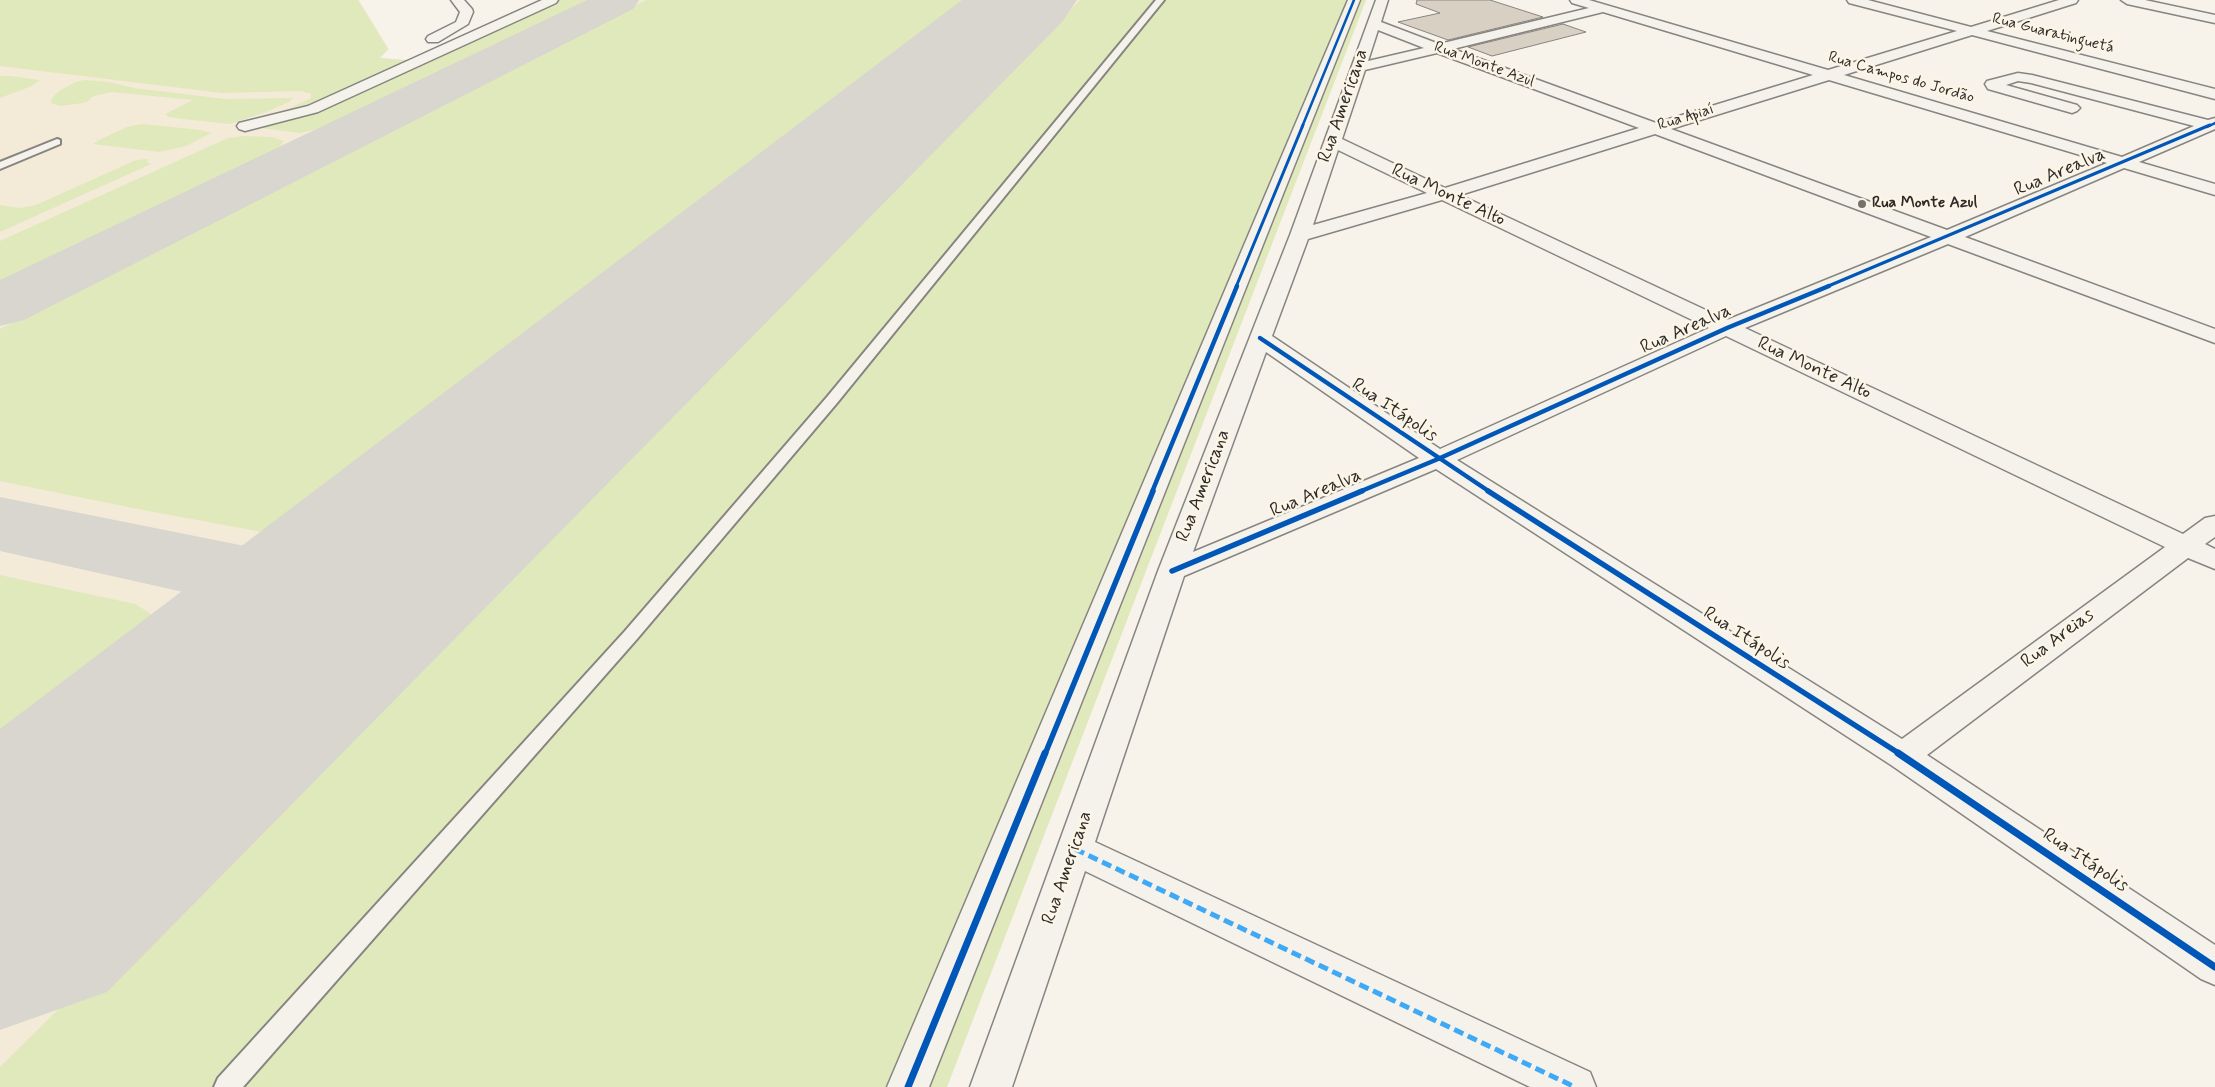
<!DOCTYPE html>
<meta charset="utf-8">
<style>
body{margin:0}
canvas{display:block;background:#f7f3ea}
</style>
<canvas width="2215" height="1087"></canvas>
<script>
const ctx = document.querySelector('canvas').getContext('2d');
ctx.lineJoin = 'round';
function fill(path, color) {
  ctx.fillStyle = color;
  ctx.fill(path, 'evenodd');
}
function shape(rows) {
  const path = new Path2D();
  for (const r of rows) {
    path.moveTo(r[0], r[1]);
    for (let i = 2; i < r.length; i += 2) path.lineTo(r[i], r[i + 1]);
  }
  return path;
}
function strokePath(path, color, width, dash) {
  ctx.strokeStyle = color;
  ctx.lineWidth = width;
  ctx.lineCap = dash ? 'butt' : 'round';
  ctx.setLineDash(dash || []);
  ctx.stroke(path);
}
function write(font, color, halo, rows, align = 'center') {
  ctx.font = font + ' Mynerve,sans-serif';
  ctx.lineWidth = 5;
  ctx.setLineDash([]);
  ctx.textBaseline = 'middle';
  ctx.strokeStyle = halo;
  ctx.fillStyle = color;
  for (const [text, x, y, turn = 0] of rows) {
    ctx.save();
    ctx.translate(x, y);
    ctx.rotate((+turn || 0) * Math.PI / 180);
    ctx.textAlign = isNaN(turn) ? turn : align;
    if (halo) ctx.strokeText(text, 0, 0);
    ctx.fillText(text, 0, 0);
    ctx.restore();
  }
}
fill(shape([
 [0,0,359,0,389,49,380,58,413,60,545,0,1366,0,947,1087,0,1087]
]), '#f4ead8');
fill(shape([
 [0,0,358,0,388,49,380,58,413,61,545,0,589,0,321,128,301,133,261,128,273,116,311,98,311,94,301,91,222,93,0,66],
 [646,0,973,0,351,499,326,512,300,523,262,532,143,510,0,481,0,329],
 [1080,0,1366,0,947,1087,0,1087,0,1067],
 [0,76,10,76,40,80,32,86,0,98],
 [84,80,109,82,134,88,225,99,293,98,289,102,266,112,230,124,182,119,169,117,165,114,193,100,112,92,94,96,89,99,91,100,83,103,60,106,51,103,52,98,59,91,76,82],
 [142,124,201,130,211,133,186,146,159,152,93,144,99,140,127,127],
 [244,136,272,137,284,141,276,151,0,282,0,241,228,138],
 [148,159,147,162,151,164,0,232,0,205,20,208,36,205,136,160],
 [0,575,135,604,150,613,153,620,156,636,155,642,144,662,138,668,0,780]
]), '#e0e9bb');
fill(shape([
 [587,0,639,0,633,9,24,320,0,326,0,280,587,0],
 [0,497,265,550,318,548,336,544,377,522,408,514,439,522,452,542,439,562,397,587,340,602,343,610,335,649,321,673,286,683,251,673,237,649,249,610,237,604,0,551,0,497]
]), '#d9d6cf');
fill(shape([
 [962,0,1077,0,1062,22,107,992,0,1030,0,729,962,0]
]), '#d9d6cf');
const building = shape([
 [1417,0,1490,0,1543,17,1448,40,1398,22,1440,13,1416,4,1417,0],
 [1563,24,1586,32,1492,56,1468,47,1563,24]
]);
fill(building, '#d9d0c4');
strokePath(building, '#878581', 1);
const service = shape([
 [1156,0,1164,0,837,403,637,639,243,1087,214,1087,218,1078,625,631,827,397,1156,0],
 [57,139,60,140,60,144,0,169,0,162,57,139]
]);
const minor = shape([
 [451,0,464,0,472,9,473,12,468,24,438,42,428,42,426,39,428,36,456,22,460,12,451,0],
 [542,0,558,0,556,3,318,112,245,131,239,129,237,126,239,123,308,106,542,0],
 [1348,0,1360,0,929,1087,887,1087,1348,0],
 [1376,0,1388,0,1381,22,1439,44,1589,8,1572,3,1570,0,1589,0,1828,70,1957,31,1849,3,1847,0,1868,0,1971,27,2059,0,2078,0,2076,3,1987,31,2215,89,2215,99,1972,35,1844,75,2122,157,2194,126,2031,83,2018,81,2006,85,2077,105,2080,108,2077,111,2072,113,1988,89,1985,84,1987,81,2018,73,2032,75,2208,120,2215,118,2215,129,2139,162,2215,184,2215,195,2124,168,1965,237,2215,329,2215,343,1948,244,1745,328,2183,534,2205,518,2215,516,2215,537,2205,544,2215,549,2215,569,2188,558,1927,755,2215,945,2215,985,2201,979,1891,765,1436,469,1184,576,1095,842,1590,1072,1596,1087,1530,1087,1085,871,1012,1087,970,1087,1158,571,1290,235,1376,0],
 [1603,12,1813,75,1656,123,1453,49,1603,12],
 [1378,30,1424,48,1368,61,1378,30],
 [1437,53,1639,128,1445,188,1342,139,1365,70,1437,53],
 [1829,80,2107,163,1947,230,1671,129,1829,80],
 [1655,134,1931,237,1727,320,1460,195,1655,134],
 [1338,150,1427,193,1313,225,1338,150],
 [1442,200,1709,328,1440,449,1272,336,1308,239,1442,200],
 [1726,336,2165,547,1902,739,1457,460,1726,336],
 [1266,352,1419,458,1193,552,1266,352],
 [2121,0,2145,0,2215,15,2215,23,2127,4,2121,0]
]);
strokePath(service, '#878581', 4);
strokePath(minor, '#878581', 3);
fill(service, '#f5f2ec');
fill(minor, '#f5f2ec');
strokePath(shape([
 [1075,849,1575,1087]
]), '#3fa9f5', 5, [10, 5]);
strokePath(shape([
 [1302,127,1354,0],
 [2207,127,2215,123]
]), '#0057b8', 2.5);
strokePath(shape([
 [1236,287,1303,125],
 [1826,287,2210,125]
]), '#0057b8', 3);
strokePath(shape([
 [1260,338,1490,492],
 [1152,492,1237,286],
 [1359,492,1438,459,1727,328,1829,286]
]), '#0057b8', 4.5);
strokePath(shape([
 [1488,491,1900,754],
 [1172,571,1362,491],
 [1045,754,1153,491]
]), '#0057b8', 5.5);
strokePath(shape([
 [1898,753,2215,967],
 [908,1087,1045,753]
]), '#0057b8', 7);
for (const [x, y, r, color] of [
 [1862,204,5,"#72716e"]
]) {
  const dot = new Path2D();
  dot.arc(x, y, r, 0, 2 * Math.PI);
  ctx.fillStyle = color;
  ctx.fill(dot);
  strokePath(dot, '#fcf5e5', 2);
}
write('16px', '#2b2b2b', '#fcf5e5', [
 ["Rua Guaratinguetá",2053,34,14],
 ["Rua Monte Azul",1484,65,20],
 ["Rua Campos do Jordão",1901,78,16],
 ["Rua Apiaí",1686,118,-17]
]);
write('bold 16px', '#2b2b2b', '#fcf5e5', [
 ["Rua Monte Azul",1872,204]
], 'left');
write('19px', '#2b2b2b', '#fcf5e5', [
 ["Rua Americana",1344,106,-71],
 ["Rua Arealva",2060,173,-23],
 ["Rua Monte Alto",1448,196,25],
 ["Rua Arealva",1686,330,-24],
 ["Rua Monte Alto",1814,369,25],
 ["Rua Itápolis",1394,411,34],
 ["Rua Americana",1204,486,-69],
 ["Rua Arealva",1316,494,-23],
 ["Rua Itápolis",1746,639,33],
 ["Rua Areias",2058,639,-37],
 ["Rua Itápolis",2085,861,34],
 ["Rua Americana",1068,868,-71]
]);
</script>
